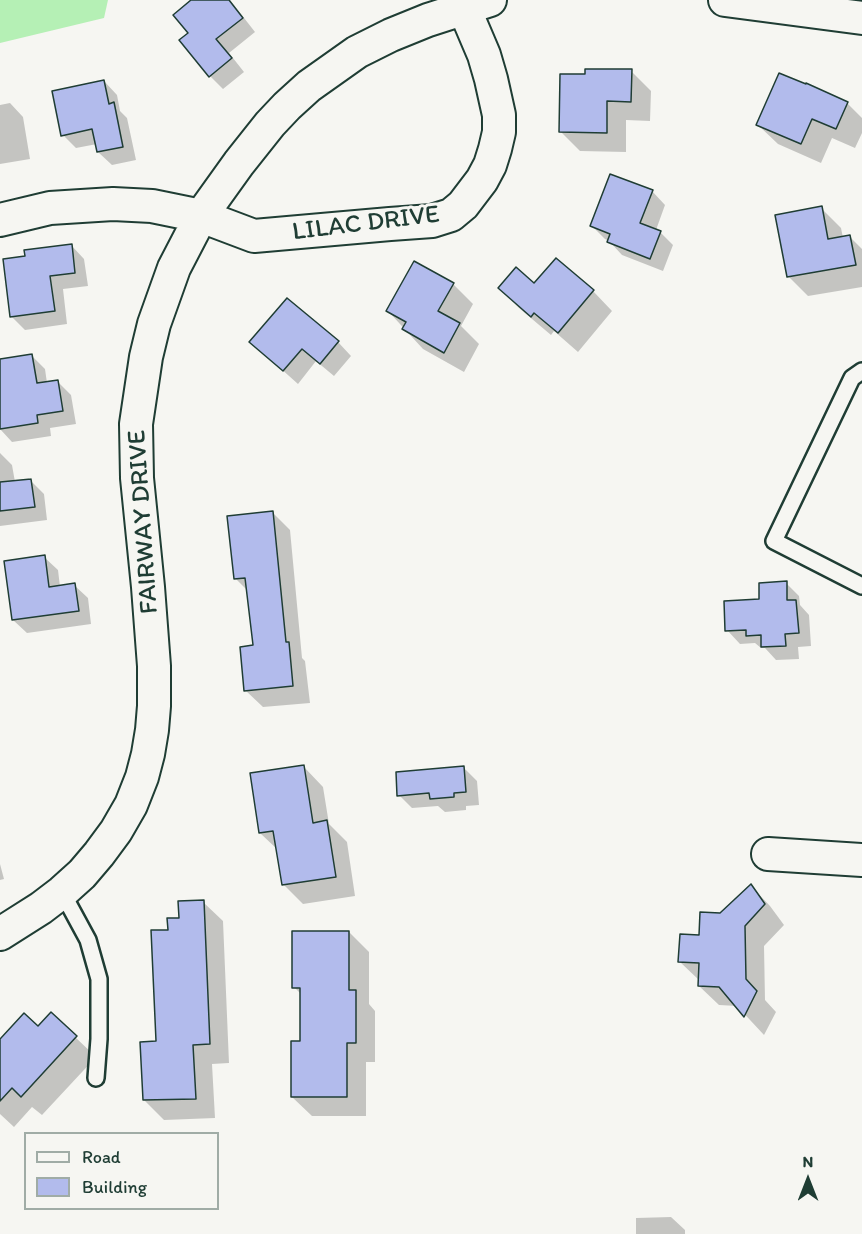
<!DOCTYPE html>
<style>
body{margin:0}
#map{position:relative;width:862px;height:1234px;overflow:hidden;background:#f6f6f2;font-family:Itim,sans-serif}
canvas{display:block}
.legend{position:absolute;left:24px;top:1132px;width:195px;height:78px;box-sizing:border-box;background:#f6f6f2;border:2px solid #a0aca6;margin:0;padding:8px 10px;list-style:none;font-size:18px;color:#1f3d34}
.legend li{display:flex;align-items:center;gap:12px;height:30px}
.legend b{width:30px;border:2px solid #a0aca6}
.north{position:absolute;left:778px;top:1150px;width:60px;height:60px;-webkit-text-stroke:4px #f6f6f2;paint-order:stroke;rotate:0deg;font-size:16px;font-weight:700;line-height:24px;text-align:center;color:#1f3d34}
.north::after{content:'';display:block;margin:auto;width:21px;height:27px;background:#1f3d34;clip-path:polygon(50% 0,100% 100%,50% 72%,0 100%)}
</style>
<div id="map">
<canvas width="862" height="1234"></canvas>
<ul class="legend">
<li><b style="height:8px;background:#f6f6f2"></b>Road</li>
<li><b style="height:16px;background:#b2bbec"></b>Building</li>
</ul>
<div class="north">N</div>
</div>
<script>
const ctx = document.querySelector('canvas').getContext('2d');
ctx.lineJoin = 'round';
function fill(path, color) {
  ctx.fillStyle = color;
  ctx.fill(path, 'evenodd');
}
function shape(rows) {
  const path = new Path2D();
  for (const r of rows) {
    path.moveTo(r[0], r[1]);
    for (let i = 2; i < r.length; i += 2) path.lineTo(r[i], r[i + 1]);
  }
  return path;
}
function strokePath(path, color, width, dash) {
  ctx.strokeStyle = color;
  ctx.lineWidth = width;
  ctx.lineCap = dash ? 'butt' : 'round';
  ctx.setLineDash(dash || []);
  ctx.stroke(path);
}
function write(font, color, halo, rows, align = 'center') {
  ctx.font = font + ' Itim,sans-serif';
  ctx.lineWidth = 6;
  ctx.setLineDash([]);
  ctx.textBaseline = 'middle';
  ctx.strokeStyle = halo;
  ctx.fillStyle = color;
  for (const [text, x, y, turn = 0] of rows) {
    ctx.save();
    ctx.translate(x, y);
    ctx.rotate((+turn || 0) * Math.PI / 180);
    ctx.textAlign = isNaN(turn) ? turn : align;
    if (halo) ctx.strokeText(text, 0, 0);
    ctx.fillText(text, 0, 0);
    ctx.restore();
  }
}
fill(shape([
 [0,0,108,0,104,18,0,43]
]), '#b5f0b5');
fill(shape([
 [194,0,230,0,255,32,229,53,244,72,223,89,210,76,190,34],
 [631,71,651,91,650,121,626,120,626,152,580,151,561,132,586,75],
 [104,81,117,95,120,111,127,118,136,160,112,165,98,152,97,144,76,148,63,135],
 [10,103,23,117,30,159,0,164,0,105],
 [847,103,862,118,862,133,855,148,832,138,821,163,778,144,758,125],
 [652,191,665,205,656,230,660,232,673,245,663,271,622,255,609,241,605,239,592,226],
 [821,208,841,228,843,238,850,237,862,249,862,287,808,296,788,276],
 [71,245,84,259,88,286,63,289,67,324,25,330,12,317,26,258],
 [415,263,453,284,473,304,461,326,479,344,464,372,423,349,388,311],
 [534,285,593,291,612,311,578,352,554,331,551,335,519,308,500,288],
 [251,342,338,342,351,356,334,376,316,361,298,384],
 [32,356,45,369,47,383,57,381,71,395,76,424,50,428,51,436,12,442,0,429,0,361],
 [0,453,12,465,15,482,31,481,44,494,47,520,0,526],
 [272,512,290,530,302,658,305,661,310,703,263,707,245,690,254,647,248,591,235,578],
 [44,557,58,570,60,587,74,585,88,598,91,624,27,633,13,620],
 [786,583,799,596,800,605,809,615,811,646,798,647,799,659,776,660,765,648,761,648,755,643,740,644,727,630,761,601],
 [304,767,323,787,329,824,347,842,355,896,303,904,283,884,278,850,260,833],
 [463,767,477,781,479,805,466,806,466,810,445,812,438,806,412,808,399,795],
 [0,864,4,879,0,880],
 [751,886,770,906,784,925,764,946,765,1000,776,1012,764,1035,737,1006,719,1005,699,986,700,981,680,962,721,914],
 [203,902,223,921,229,1063,212,1064,215,1118,164,1120,144,1100,157,1043,169,931,180,919],
 [349,932,369,952,369,1004,375,1011,375,1062,366,1062,366,1116,312,1116,292,1097,302,1042,302,995,294,987],
 [51,1014,96,1057,42,1115,32,1107,14,1127,0,1114,0,1041,38,1028],
 [671,1217,685,1230,685,1234,636,1234,636,1218]
]), '#0003');
const building = shape([
 [191,0,229,0,243,18,216,39,232,58,209,77,179,40,188,33,173,15,191,0],
 [585,69,632,69,631,102,607,101,607,133,559,132,560,74,585,74,585,69],
 [779,73,806,84,806,83,848,102,836,129,812,119,801,144,756,125,779,73],
 [104,80,109,104,114,102,123,147,97,152,92,129,61,136,52,91,104,80],
 [610,174,653,190,640,223,661,231,650,259,607,242,610,234,590,226,610,174],
 [822,206,828,239,850,235,856,265,787,277,775,215,822,206],
 [72,244,75,273,50,276,55,311,10,317,3,259,25,256,24,250,72,244],
 [556,258,594,290,558,333,534,313,531,317,498,288,516,267,534,283,556,258],
 [414,261,454,283,438,311,460,323,444,353,402,329,406,322,386,311,414,261],
 [287,298,339,341,320,364,302,349,283,371,249,342,287,298],
 [32,354,37,383,58,380,63,411,37,415,38,423,0,429,0,359,32,354],
 [31,479,35,507,0,511,0,482,31,479],
 [273,511,286,642,289,642,293,686,244,691,240,647,253,645,245,578,234,579,227,516,273,511],
 [45,555,49,587,75,583,79,611,12,620,4,561,45,555],
 [787,581,787,600,796,600,799,633,785,634,786,646,761,647,761,635,746,636,746,630,725,631,724,601,759,599,759,583,787,581],
 [304,765,313,823,327,820,336,877,282,885,273,831,259,833,250,773,304,765],
 [464,766,466,792,454,793,454,797,430,799,429,793,397,796,396,772,464,766],
 [751,884,765,904,745,926,746,979,757,991,744,1017,719,987,698,986,699,963,678,962,680,934,699,935,700,912,720,913,751,884],
 [204,900,210,1044,193,1045,196,1099,143,1100,140,1042,156,1041,151,930,168,930,167,918,179,918,178,901,204,900],
 [292,931,349,931,349,990,356,990,356,1043,347,1043,347,1097,291,1097,291,1041,300,1041,300,988,292,988,292,931],
 [51,1012,77,1036,21,1097,12,1088,0,1101,0,1039,24,1013,38,1026,51,1012]
]);
fill(building, '#b2bbec');
strokePath(building, '#1f3d34', 1.5);
const service = shape([
 [862,371,852,378,774,541,862,586],
 [62,892,88,940,99,979,99,1039,96,1078]
]);
const minor = shape([
 [725,0,862,18],
 [0,220,50,208,113,204,152,206,201,216,254,236,390,224,432,221,451,215,463,205,482,180,490,165,495,149,499,132,499,115,491,79,484,55,464,8],
 [768,854,862,860],
 [0,934,41,908,62,892,82,874,99,854,116,831,131,805,142,777,148,754,152,730,154,706,154,666,148,587,137,478,136,424,146,357,154,324,174,268,201,216,239,163,270,124,287,106,309,86,357,52,391,35,428,20,490,0]
]);
strokePath(service, '#1f3d34', 20);
strokePath(minor, '#1f3d34', 36);
strokePath(service, '#f6f6f2', 15);
strokePath(minor, '#f6f6f2', 32);
write('26px', '#1f3d34', '#f6f6f2', [
 ["LILAC DRIVE",366,224,-7],
 ["FAIRWAY DRIVE",144,522,-94]
]);
</script>
